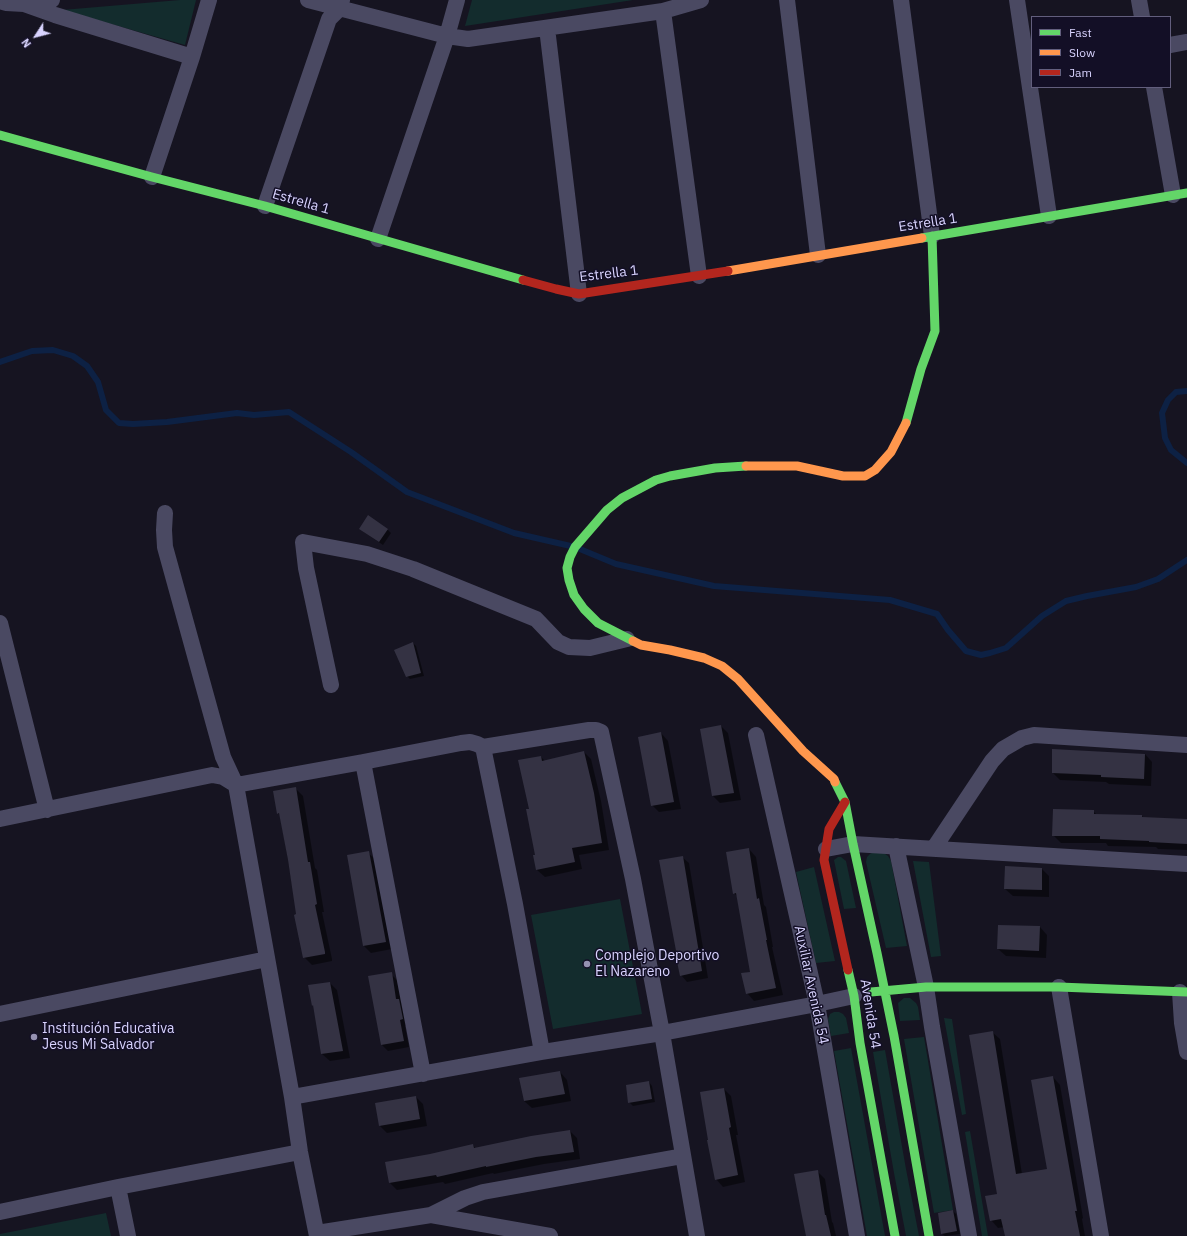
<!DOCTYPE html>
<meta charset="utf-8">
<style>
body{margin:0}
#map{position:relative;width:1187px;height:1236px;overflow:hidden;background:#161421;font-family:"IBM Plex Sans",sans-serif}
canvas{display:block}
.legend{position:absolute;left:1031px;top:16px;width:140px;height:72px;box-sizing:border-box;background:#130f26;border:1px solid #625e7d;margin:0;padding:5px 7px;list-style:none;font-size:12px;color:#d9d4ff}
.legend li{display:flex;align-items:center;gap:8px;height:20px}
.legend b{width:20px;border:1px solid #625e7d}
.north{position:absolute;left:16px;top:16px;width:40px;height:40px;-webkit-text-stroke:3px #130f26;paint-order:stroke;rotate:234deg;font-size:11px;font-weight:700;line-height:16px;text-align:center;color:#d9d4ff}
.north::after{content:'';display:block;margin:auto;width:14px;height:18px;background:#d9d4ff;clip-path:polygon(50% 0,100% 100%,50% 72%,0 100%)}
</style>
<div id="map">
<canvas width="1187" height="1236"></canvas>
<ul class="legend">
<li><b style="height:5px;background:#63d668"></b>Fast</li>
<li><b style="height:5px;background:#ff974d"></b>Slow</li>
<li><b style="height:5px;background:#b3261e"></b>Jam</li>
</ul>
<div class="north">N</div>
</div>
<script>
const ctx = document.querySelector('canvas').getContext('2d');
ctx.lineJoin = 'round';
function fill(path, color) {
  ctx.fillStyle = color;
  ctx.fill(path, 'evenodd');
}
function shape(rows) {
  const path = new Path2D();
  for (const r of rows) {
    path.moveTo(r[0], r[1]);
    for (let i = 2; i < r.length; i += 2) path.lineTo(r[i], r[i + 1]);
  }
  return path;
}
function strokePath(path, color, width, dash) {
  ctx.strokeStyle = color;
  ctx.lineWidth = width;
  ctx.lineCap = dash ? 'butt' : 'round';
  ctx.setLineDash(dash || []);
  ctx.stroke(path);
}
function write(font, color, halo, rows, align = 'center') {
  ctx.font = font + ' "IBM Plex Sans",sans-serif';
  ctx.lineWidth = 3;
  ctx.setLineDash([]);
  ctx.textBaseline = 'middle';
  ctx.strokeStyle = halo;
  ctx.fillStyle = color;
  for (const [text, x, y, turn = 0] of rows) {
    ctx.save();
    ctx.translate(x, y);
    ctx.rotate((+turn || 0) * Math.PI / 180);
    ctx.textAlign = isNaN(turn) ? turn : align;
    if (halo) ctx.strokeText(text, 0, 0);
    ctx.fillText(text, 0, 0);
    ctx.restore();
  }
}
fill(shape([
 [180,0,196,0,185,45,62,10],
 [472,0,633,0,465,26],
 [875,851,884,853,888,856,891,861,907,946,886,948,866,862,867,857,870,854],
 [838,857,841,857,846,861,856,908,844,909,834,860],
 [913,861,929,862,941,956,931,957],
 [814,867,835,961,816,963,796,872],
 [620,899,642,1014,553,1029,531,915],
 [904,998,910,998,916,1003,918,1007,920,1020,900,1021,898,1003],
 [834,1012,839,1012,843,1014,846,1018,849,1033,831,1036,828,1019,830,1014],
 [944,1018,952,1019,966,1114,962,1115],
 [924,1037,953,1210,934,1213,904,1039],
 [851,1048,885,1236,867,1236,834,1051],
 [885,1050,906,1169,919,1236,906,1236,894,1173,873,1052],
 [970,1131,988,1236,982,1236,965,1132],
 [106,1213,111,1236,0,1236,0,1234]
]), '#132c2d');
fill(shape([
 [388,530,391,533,383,545,364,532],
 [413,643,416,646,424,676,410,679,407,676],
 [721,726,728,733,741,800,720,803,713,796,701,729],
 [661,733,668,741,681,809,659,812,652,805],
 [584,752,591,759,601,801,609,850,579,855,582,869,545,877,537,870,534,856,537,855,530,810,541,757,545,761],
 [1145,754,1152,762,1151,786,1109,784,1106,782,1060,780,1053,773],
 [295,788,303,796,315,868,317,870,324,912,322,912,332,959,332,961,312,965,304,957,288,860,280,815,278,813],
 [1093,811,1097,815,1142,816,1144,818,1187,820,1187,850,1158,849,1156,847,1108,846,1106,843,1061,843,1053,835],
 [749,849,756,857,764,905,766,907,773,947,772,947,783,995,754,1001,747,993,751,972,737,896,734,893],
 [368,853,376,860,392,949,371,953,364,946],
 [682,857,689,863,708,978,687,982,681,975],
 [1006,867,1042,869,1049,876,1049,897,1013,896,1005,889],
 [999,926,1040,927,1047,935,1046,958,1006,956,998,949],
 [391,974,397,980,401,1002,405,1006,408,1025,405,1026,409,1047,388,1051,382,1045],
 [330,983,337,990,350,1058,330,1061,322,1054,314,1006,313,1005],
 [992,1032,1000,1039,1022,1174,1048,1170,1053,1077,1060,1085,1083,1218,1082,1219,1085,1236,1006,1236,1004,1227,998,1228,991,1220,998,1195],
 [560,1072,567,1080,571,1101,532,1108,524,1101],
 [649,1082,652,1086,655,1102,633,1106,629,1102],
 [724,1089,731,1096,738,1135,736,1135,745,1182,723,1187,716,1179],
 [416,1097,423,1104,427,1126,387,1133,380,1126],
 [570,1131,577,1138,580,1159,544,1164,494,1174,493,1173,445,1184,443,1182,397,1190,390,1183,430,1155,473,1145,476,1149],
 [817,1171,825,1179,832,1222,833,1223,836,1236,807,1236],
 [953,1211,956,1214,960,1234,945,1236,942,1234]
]), '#0007');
strokePath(shape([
 [0,362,32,351,53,350,73,356,87,366,98,382,106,410,119,423,133,424,167,422,237,413,254,415,289,412,351,452,407,492,514,533,575,547,616,564,714,586,890,600,937,614,948,630,966,651,981,655,990,653,1006,648,1042,616,1066,601,1087,596,1136,587,1158,579,1187,560],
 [1187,391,1176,392,1168,400,1162,413,1165,438,1171,450,1187,463]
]), '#0d2144', 6);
fill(shape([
 [368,515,388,529,379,542,359,529],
 [413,642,421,673,406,677,394,650],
 [721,725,734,793,712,796,700,729],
 [661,732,674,802,651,806,638,737],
 [1052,749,1145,754,1144,779,1101,777,1101,775,1052,773],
 [584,751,594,793,602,843,572,848,575,862,536,870,533,855,535,855,526,809,529,809,518,760,541,756,542,761],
 [296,787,308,862,310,862,317,904,315,905,325,952,325,954,303,958,294,915,296,914,288,860,279,813,277,814,273,791],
 [1053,809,1094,810,1094,814,1142,815,1142,817,1187,819,1187,844,1149,842,1149,841,1100,839,1100,836,1052,836],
 [749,848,757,899,759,898,767,940,766,940,776,988,746,994,741,973,750,972,736,893,733,894,726,852],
 [369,851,386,942,363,946,347,855],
 [683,856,702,971,680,976,676,957,677,956,659,860],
 [1005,866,1042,868,1042,890,1004,889],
 [998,925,1040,926,1039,951,997,949],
 [392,972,396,999,399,999,403,1019,400,1020,404,1041,381,1045,368,976],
 [330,982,343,1051,321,1054,313,1005,312,1006,308,985],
 [993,1031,1016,1174,1047,1169,1031,1080,1053,1076,1077,1211,1075,1211,1080,1236,1005,1236,1001,1219,990,1221,985,1196,997,1194,969,1035],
 [560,1071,565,1094,524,1101,519,1078],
 [649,1081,652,1099,628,1103,626,1085],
 [724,1088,731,1127,729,1128,738,1175,715,1180,707,1140,708,1140,700,1092],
 [416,1096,420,1119,379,1126,375,1103],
 [570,1130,574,1152,536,1157,486,1167,486,1166,437,1177,436,1175,389,1183,385,1162,430,1154,473,1144,474,1148,531,1136],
 [818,1170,825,1215,826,1215,831,1236,806,1236,801,1211,794,1174],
 [953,1210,957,1231,941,1234,938,1213]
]), '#343243');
strokePath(shape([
 [308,0,447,36,468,39,663,11,701,0],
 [787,0,818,255],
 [901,0,932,236],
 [1017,0,1049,216],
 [1139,0,1142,17],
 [0,1,6,3,24,4,52,0],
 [24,4,55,15,192,57],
 [663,11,699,276],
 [547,28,579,294],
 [1170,45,1187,42],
 [1154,87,1173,195],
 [152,177,192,57,209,0],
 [265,206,329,19,340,8,342,0],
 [378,239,447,36,457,0],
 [165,513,164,530,165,547,223,757,236,785,292,1097,300,1152,317,1236],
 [0,623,47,810],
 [331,685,306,568,303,542,367,554,413,569,536,619,558,642,569,647,590,648,627,639],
 [756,735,817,1004,857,1236],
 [483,747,515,904,542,1052],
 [363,762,423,1074],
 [0,819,212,775,223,777,236,785,363,762,461,743,470,742,477,744,483,747,589,730,596,730,601,732,633,879,662,1033,697,1236],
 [896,846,926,987,932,1027,969,1236],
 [934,848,992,761,1003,749,1022,738,1034,735,1187,745],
 [826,849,853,844,1187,864],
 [1059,987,1101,1236],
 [1180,992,1182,1023,1187,1052],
 [0,1014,267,959],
 [292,1097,542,1052,662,1033,817,1004,854,996],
 [118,1187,128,1236],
 [0,1212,118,1187,300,1152],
 [431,1215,465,1198,483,1192,683,1156],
 [317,1233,431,1215,550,1236]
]), '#4a4962', 16);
strokePath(shape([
 [0,135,152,177,265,206,523,280],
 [922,238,1187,193],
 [906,423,921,369,935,331,932,236],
 [633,641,598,623,584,609,574,595,569,580,567,568,570,557,575,547,607,510,622,498,656,480,670,476,715,468,746,466],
 [835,782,845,802,853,844,877,953,894,1036,929,1236],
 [848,970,854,996,860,1043,895,1236],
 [871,992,926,987,1059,987,1187,992]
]), '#63d668', 9);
strokePath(shape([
 [728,271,922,238],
 [746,466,797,466,843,476,865,476,875,470,891,452,906,423],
 [633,641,641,645,670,650,704,658,722,666,738,679,803,751,834,779,835,782]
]), '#ff974d', 9);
strokePath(shape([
 [523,280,556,289,579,294,728,271],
 [845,802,829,829,824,860,848,970]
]), '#b3261e', 9);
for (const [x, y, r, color] of [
 [587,964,4,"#9591b1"],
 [34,1037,4,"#9591b1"]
]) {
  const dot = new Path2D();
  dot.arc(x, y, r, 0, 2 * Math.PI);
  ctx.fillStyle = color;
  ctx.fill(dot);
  strokePath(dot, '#130f26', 1.5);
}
write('14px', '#d9d4ff', '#130f26', [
 ["Estrella 1",301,202,16],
 ["Estrella 1",928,223,-9],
 ["Estrella 1",609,274,-7],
 ["Auxiliar Avenida 54",811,985,78],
 ["Avenida 54",870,1014,81]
]);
write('14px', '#d9d4ff', '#130f26', [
 ["Complejo Deportivo",595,956],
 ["El Nazareno",595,972],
 ["Institución Educativa",42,1029],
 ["Jesus Mi Salvador",42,1045]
], 'left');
</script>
